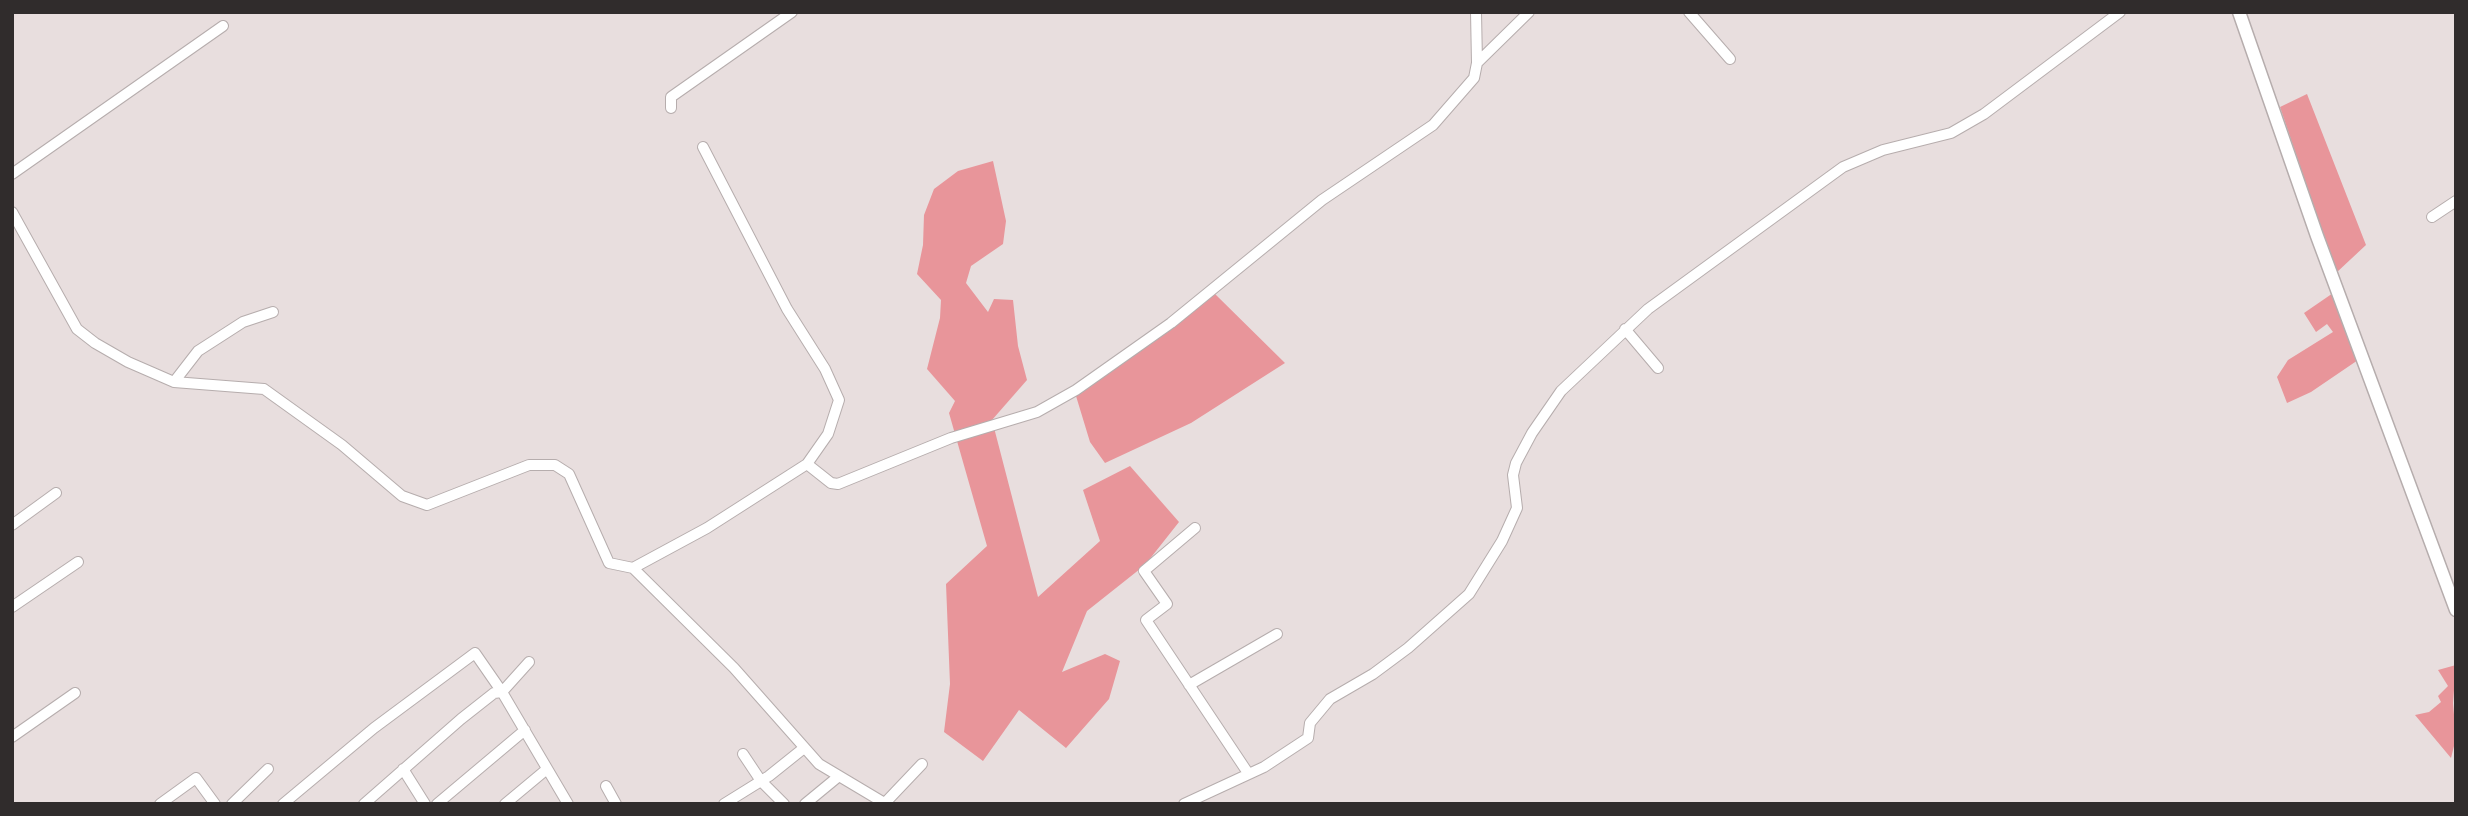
<!DOCTYPE html>
<style>
body{margin:0}
#map{position:relative;width:2468px;height:816px;overflow:hidden;background:#e8dede;font-family:Rubik,sans-serif}
canvas{display:block}
.frame{position:absolute;inset:0;border:14px solid #302c2c;pointer-events:none}
</style>
<div id="map">
<canvas width="2468" height="816"></canvas>
<div class="frame"></div>
</div>
<script>
const ctx = document.querySelector('canvas').getContext('2d');
ctx.lineJoin = 'round';
function fill(path, color) {
  ctx.fillStyle = color;
  ctx.fill(path, 'evenodd');
}
function shape(rows) {
  const path = new Path2D();
  for (const r of rows) {
    path.moveTo(r[0], r[1]);
    for (let i = 2; i < r.length; i += 2) path.lineTo(r[i], r[i + 1]);
  }
  return path;
}
function strokePath(path, color, width, dash) {
  ctx.strokeStyle = color;
  ctx.lineWidth = width;
  ctx.lineCap = dash ? 'butt' : 'round';
  ctx.setLineDash(dash || []);
  ctx.stroke(path);
}
fill(shape([
 [2307,94,2366,245,2336,273,2280,107],
 [993,161,1006,221,1003,244,971,266,966,283,988,312,994,299,1013,300,1018,346,1027,380,992,420,1038,597,1100,541,1083,490,1130,466,1179,522,1145,565,1087,611,1062,672,1105,654,1120,661,1109,699,1066,748,1019,710,983,761,944,732,950,684,946,584,987,546,949,413,955,401,927,369,940,318,941,300,917,274,923,245,924,215,934,189,958,171],
 [2336,291,2361,358,2311,392,2287,403,2277,377,2288,360,2333,332,2327,324,2316,332,2304,313],
 [1214,293,1285,363,1191,423,1105,463,1090,442,1076,396,1169,331],
 [2456,665,2453,703,2456,738,2451,758,2415,715,2429,712,2441,702,2438,696,2448,686,2438,670]
]), '#e8959a');
const minor = shape([
 [1476,12,1477,63],
 [1689,12,1730,59],
 [671,108,671,97,792,12],
 [12,174,223,26],
 [12,212,77,329,95,343,128,362,174,382,264,389,342,445,402,496,427,505,529,465,555,465,569,474,609,563,633,568,734,668,819,764,886,804],
 [2432,217,2456,201],
 [1625,329,1658,368],
 [174,382,198,351,243,322,273,312],
 [807,464,831,483,838,484,951,438,1037,412,1076,390,1171,323,1322,200,1433,125,1474,78,1477,63,1529,12],
 [12,525,56,493],
 [1195,528,1144,571,1167,604,1146,620,1248,773],
 [633,568,707,528,807,464,828,434,839,400,825,369,787,309,703,147],
 [12,607,78,562],
 [1189,685,1277,634],
 [12,737,75,693],
 [743,754,761,781,784,804],
 [403,769,425,804],
 [606,786,616,804],
 [160,804,196,778,215,804],
 [232,804,268,769],
 [283,804,374,728,475,653,502,692,568,804],
 [364,804,461,719,494,693,502,692,529,662],
 [437,804,525,730],
 [505,804,547,769],
 [724,804,769,776,804,748],
 [805,804,839,776],
 [884,804,922,764],
 [1184,804,1264,767,1308,738,1310,723,1330,699,1373,674,1408,648,1469,594,1502,541,1517,508,1513,475,1516,463,1532,433,1561,391,1648,309,1843,167,1883,150,1951,133,1984,114,2120,12]
]);
const tertiary = shape([
 [2239,12,2317,236,2456,610]
]);
strokePath(minor, '#b6adad', 12);
strokePath(tertiary, '#b6adad', 15);
strokePath(minor, '#fff', 10);
strokePath(tertiary, '#fff', 12);
</script>
